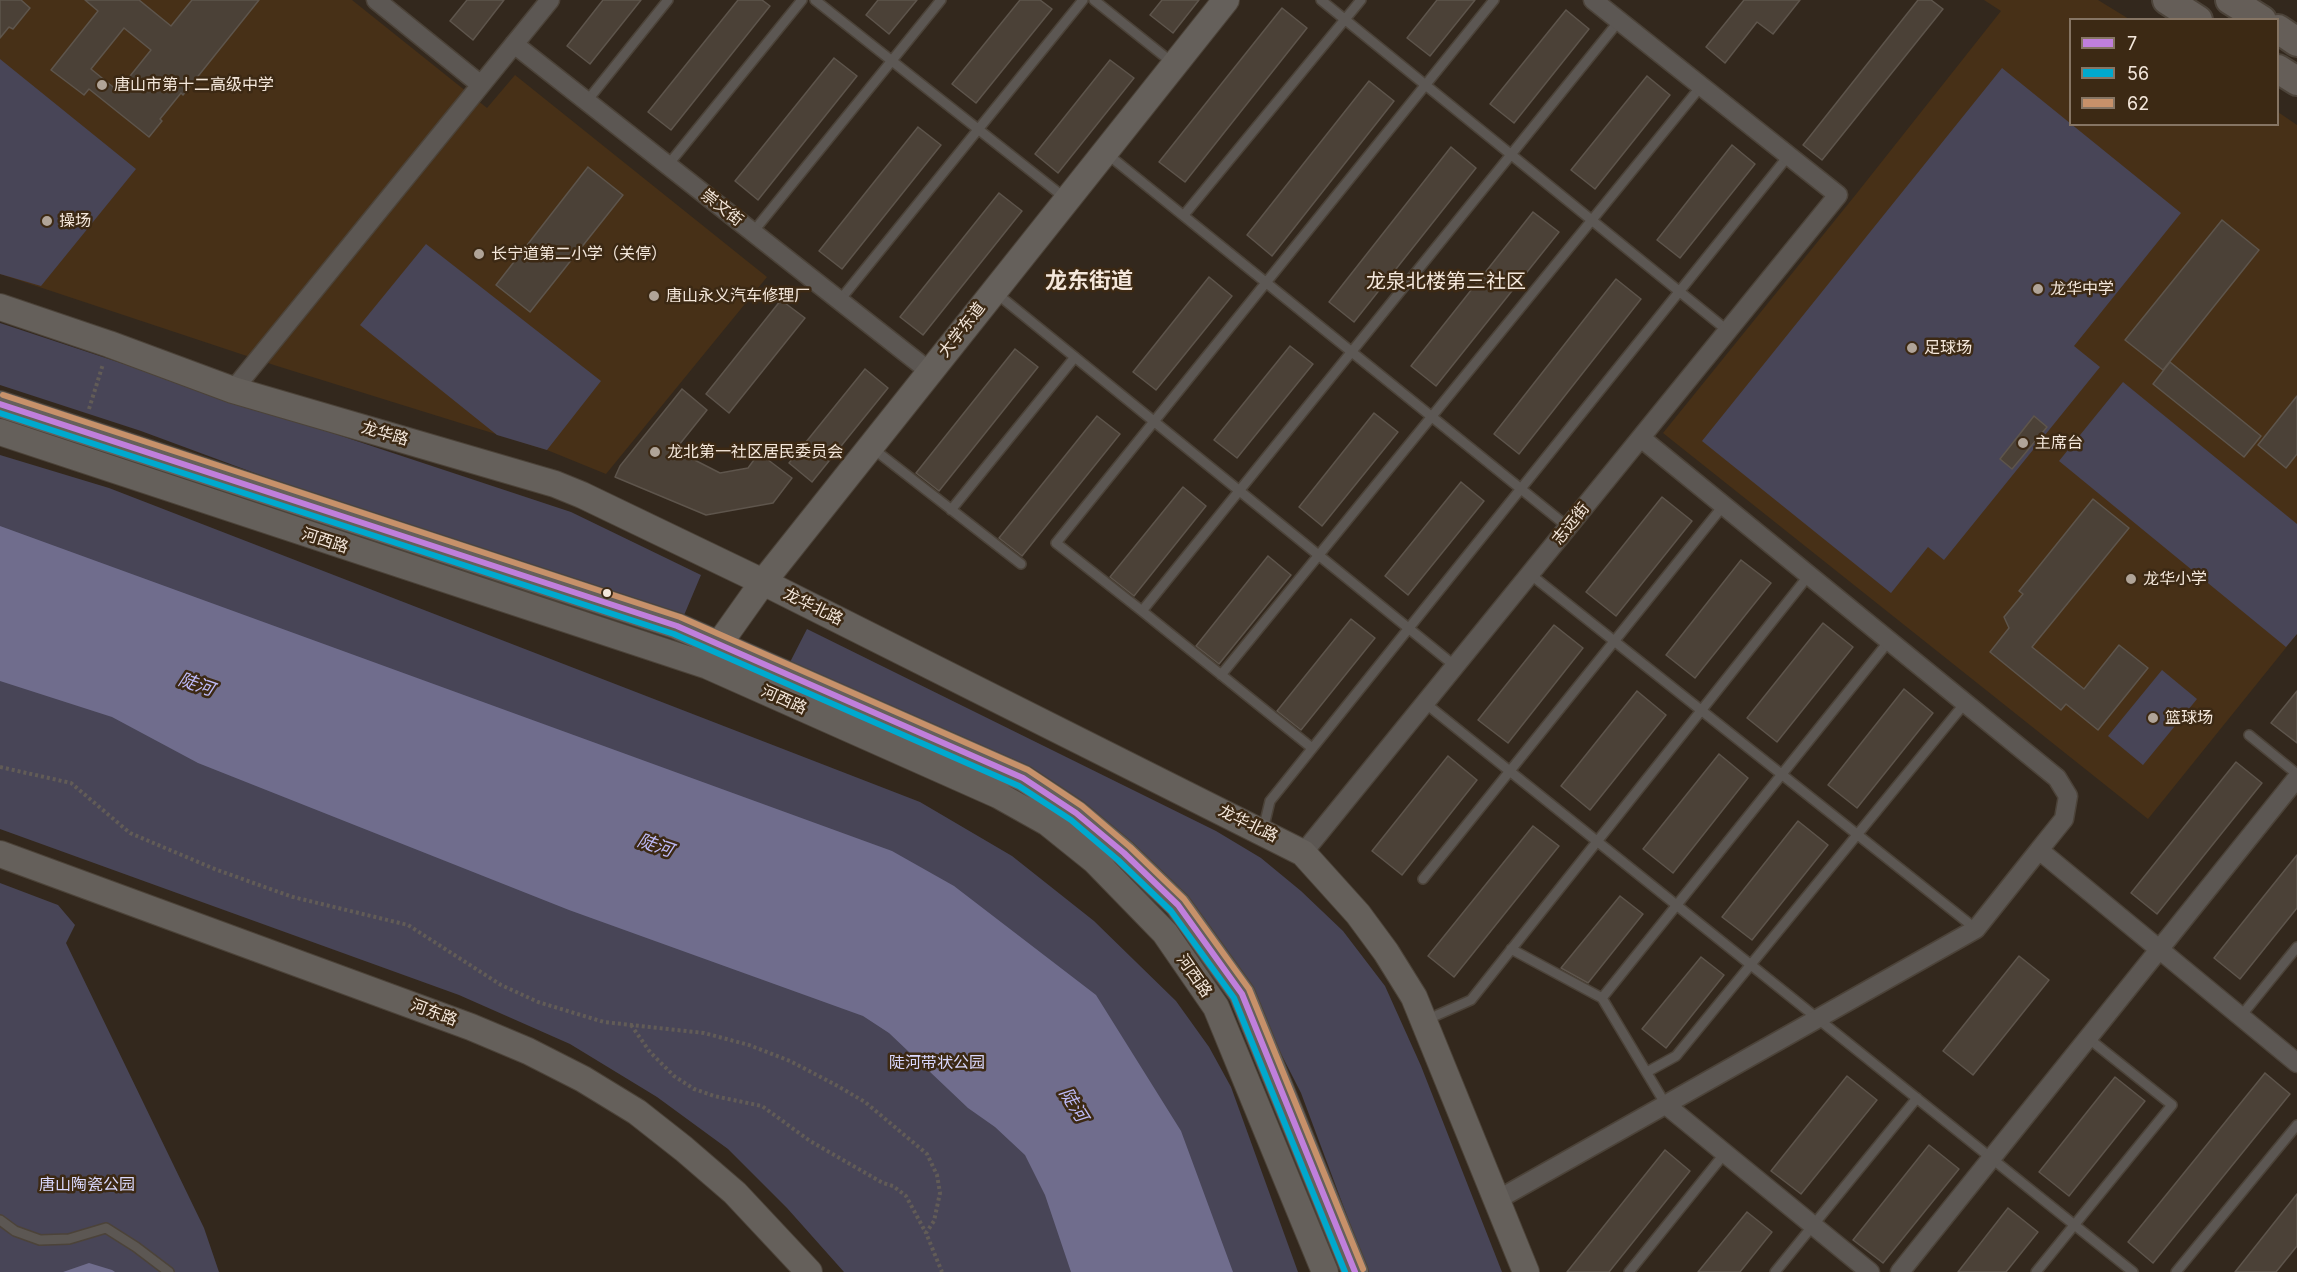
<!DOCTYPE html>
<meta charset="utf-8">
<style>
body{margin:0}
#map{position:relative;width:2297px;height:1272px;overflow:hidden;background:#33281d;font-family:Inter,sans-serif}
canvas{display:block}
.legend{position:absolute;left:2069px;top:18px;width:210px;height:108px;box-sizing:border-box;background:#3c2914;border:2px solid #867564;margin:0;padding:8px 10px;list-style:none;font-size:18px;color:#f4e7db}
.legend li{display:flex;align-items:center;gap:12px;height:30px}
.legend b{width:30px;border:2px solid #867564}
</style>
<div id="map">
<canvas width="2297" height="1272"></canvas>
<ul class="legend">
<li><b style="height:8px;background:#c07fdc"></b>7</li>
<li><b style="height:8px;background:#00a9ce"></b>56</li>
<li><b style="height:8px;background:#c7916a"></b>62</li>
</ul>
</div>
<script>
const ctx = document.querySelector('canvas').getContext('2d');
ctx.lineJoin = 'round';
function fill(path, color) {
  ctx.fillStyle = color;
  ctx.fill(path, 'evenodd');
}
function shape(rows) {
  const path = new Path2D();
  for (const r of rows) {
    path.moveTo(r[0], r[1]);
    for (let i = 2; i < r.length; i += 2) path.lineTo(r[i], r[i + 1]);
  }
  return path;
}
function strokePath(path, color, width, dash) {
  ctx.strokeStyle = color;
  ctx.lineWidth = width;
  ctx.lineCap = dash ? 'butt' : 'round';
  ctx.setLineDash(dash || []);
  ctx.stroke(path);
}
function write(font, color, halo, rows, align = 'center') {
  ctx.font = font + ' Inter,"Noto Sans SC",sans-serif';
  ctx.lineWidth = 5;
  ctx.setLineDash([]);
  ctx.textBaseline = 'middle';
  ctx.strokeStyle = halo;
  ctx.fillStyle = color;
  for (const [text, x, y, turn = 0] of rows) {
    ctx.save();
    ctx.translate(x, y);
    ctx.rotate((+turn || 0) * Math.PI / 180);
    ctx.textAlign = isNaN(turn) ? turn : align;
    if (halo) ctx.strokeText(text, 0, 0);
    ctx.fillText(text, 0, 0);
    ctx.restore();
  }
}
fill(shape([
 [0,0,352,0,487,108,515,75,767,277,606,474,547,450,277,366,0,274],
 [1984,0,2098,0,2129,19,2070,20,2070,124,2278,124,2278,112,2297,125,2297,634,2148,819,1663,433,1857,193,2001,11]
]), '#473017');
fill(shape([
 [0,59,136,169,41,286,0,274],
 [2002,68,2181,213,2074,346,2100,367,1944,560,1928,547,1891,593,1702,441],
 [426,244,601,381,547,450,497,435,360,325],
 [0,323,571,512,701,575,682,620,671,627,141,431,0,385],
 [2123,382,2297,524,2297,634,2286,647,2059,461],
 [0,455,109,488,920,802,1012,856,1094,921,1176,1001,1209,1047,1231,1087,1298,1272,844,1272,787,1208,728,1149,657,1097,570,1044,459,995,0,829],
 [807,629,1216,831,1261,858,1301,891,1343,931,1385,986,1421,1066,1502,1272,1368,1272,1301,1093,1273,1038,1130,846,787,668],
 [2162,670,2197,699,2143,765,2108,736],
 [0,883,58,905,75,925,66,943,204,1228,219,1272,0,1272]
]), '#484557');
fill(shape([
 [0,526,892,851,954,886,1096,995,1181,1131,1233,1272,1071,1272,1045,1195,1025,1155,995,1127,968,1108,889,1033,863,1016,569,910,198,763,112,717,0,681],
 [89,1263,112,1270,115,1272,63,1272]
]), '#706d8d');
const building = shape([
 [0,0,21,0,30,8,13,29,9,27,0,38,0,0],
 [85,0,139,0,171,26,192,0,259,0,183,95,181,93,160,119,162,121,149,137,89,89,84,95,51,70,98,11,85,0],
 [124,28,151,50,118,91,91,69,124,28],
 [467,0,504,0,473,40,450,21,467,0],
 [603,0,641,0,590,64,567,46,603,0],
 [738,0,762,0,770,6,671,130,648,112,738,0],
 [878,0,917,0,889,34,866,15,878,0],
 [1020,0,1040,0,1052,9,976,103,952,84,1020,0],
 [1162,0,1199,0,1173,33,1150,15,1162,0],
 [1437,0,1475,0,1430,56,1407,38,1437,0],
 [1744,0,1800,0,1773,34,1757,22,1725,63,1706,47,1744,0],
 [1918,0,1931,0,1943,9,1822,160,1803,145,1918,0],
 [1282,8,1307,28,1185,182,1159,162,1282,8],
 [1566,10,1589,29,1514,123,1490,104,1566,10],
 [834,58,857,76,758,200,735,181,834,58],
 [1110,60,1134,78,1058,173,1035,154,1110,60],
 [1647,76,1670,95,1595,189,1571,170,1647,76],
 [1369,81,1394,101,1272,256,1247,235,1369,81],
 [918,127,941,145,842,269,819,251,918,127],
 [1732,145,1755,164,1680,258,1657,240,1732,145],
 [1451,147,1476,168,1354,322,1329,302,1451,147],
 [588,167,623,195,530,312,496,285,588,167],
 [999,193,1022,211,923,335,900,317,999,193],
 [1533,212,1559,232,1436,386,1411,366,1533,212],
 [2222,220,2259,250,2163,370,2125,340,2222,220],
 [1209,277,1232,296,1156,390,1133,372,1209,277],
 [1616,279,1641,299,1519,454,1494,434,1616,279],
 [781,300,805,318,729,413,706,394,781,300],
 [1290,346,1313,364,1237,458,1214,440,1290,346],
 [1015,349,1038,367,939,491,916,473,1015,349],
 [2170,362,2261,436,2244,457,2153,384,2170,362],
 [865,369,888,388,812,482,789,463,865,369],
 [682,389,707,410,675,450,720,473,748,468,759,453,792,478,773,503,706,515,615,477,620,466,682,389],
 [2297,396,2297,454,2286,468,2258,445,2297,396],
 [1374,413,1398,432,1322,526,1299,507,1374,413],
 [1097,416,1120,434,1022,556,999,538,1097,416],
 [2034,416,2047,427,2012,469,2000,459,2034,416],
 [1461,482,1484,501,1408,595,1385,576,1461,482],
 [1183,487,1206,506,1134,596,1110,577,1183,487],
 [1662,497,1692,521,1616,616,1586,592,1662,497],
 [2093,499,2129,528,2032,647,2084,689,2119,645,2148,668,2098,730,2066,704,2061,710,1990,652,2009,628,2004,617,2023,594,2019,591,2093,499],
 [1268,556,1291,575,1219,664,1196,646,1268,556],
 [1741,560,1771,583,1695,678,1666,655,1741,560],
 [1351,619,1375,638,1301,730,1277,711,1351,619],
 [1823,623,1853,647,1777,742,1747,718,1823,623],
 [1554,625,1583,648,1508,743,1478,720,1554,625],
 [1904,689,1933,713,1857,808,1828,785,1904,689],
 [1637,691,1666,715,1590,810,1561,786,1637,691],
 [2297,691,2297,743,2271,723,2297,691],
 [1719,754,1748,778,1673,873,1643,849,1719,754],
 [1448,756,1477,780,1402,875,1372,851,1448,756],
 [2236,762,2262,783,2157,914,2131,893,2236,762],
 [1798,821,1828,845,1752,940,1722,917,1798,821],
 [1533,826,1559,846,1454,977,1428,956,1533,826],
 [2297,855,2297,908,2240,979,2214,958,2297,855],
 [1620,896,1643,914,1588,983,1561,968,1620,896],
 [2019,956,2049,980,1973,1075,1943,1051,2019,956],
 [1701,957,1724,975,1666,1048,1642,1029,1701,957],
 [2265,1073,2290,1094,2153,1263,2128,1242,2265,1073],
 [1847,1076,1877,1100,1801,1194,1771,1171,1847,1076],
 [2115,1077,2145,1101,2069,1196,2039,1172,2115,1077],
 [1929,1145,1959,1169,1883,1263,1853,1240,1929,1145],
 [1665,1150,1690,1171,1609,1272,1567,1272,1665,1150],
 [2297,1194,2297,1246,2276,1272,2235,1272,2297,1194],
 [2008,1208,2038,1232,2006,1272,1958,1272,2008,1208],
 [1747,1212,1772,1232,1740,1272,1698,1272,1747,1212]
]);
fill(building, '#4b4137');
strokePath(building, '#5e554c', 1.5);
const lane = shape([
 [815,0,1065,198],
 [1094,0,1174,64],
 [1321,0,1728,331],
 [587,101,668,0],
 [1106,153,1568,527],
 [668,165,802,0],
 [1184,215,1361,0],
 [753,232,941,0],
 [996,293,1455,666],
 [840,300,1083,0],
 [871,447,1021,564],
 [951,510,1075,357],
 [1530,574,1976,929],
 [1142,611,1056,543,1494,0],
 [1221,675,1702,85],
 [1425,703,2133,1272],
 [2249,735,2297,774],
 [1312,748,1142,611,1619,21],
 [1263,830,1270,801,1789,155],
 [1423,879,1723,506],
 [1511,949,1602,998,1666,1105],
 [1602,998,1889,641],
 [2241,1016,2297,947],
 [1426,1020,1471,1000,1809,575],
 [1647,1072,1676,1056,1965,703],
 [0,1220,15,1231,40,1240,69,1239,106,1228,136,1247,169,1272],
 [1629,1272,1725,1153],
 [1775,1272,1917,1098],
 [2036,1272,2172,1105,2088,1038],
 [2176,1272,2297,1125]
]);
const street = shape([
 [376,0,481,85],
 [514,44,929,371],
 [233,390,550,0],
 [1641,438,2057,778,2068,796,2064,819,2039,850,2297,1063],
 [1303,853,1838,195,1593,0],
 [1666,1105,1870,1272],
 [1497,1200,1976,929,2039,850],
 [1900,1272,2297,778]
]);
const secondary = shape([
 [0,307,109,344,233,390,555,484,582,495,763,582,1303,853,1358,914,1386,952,1414,997,1526,1272],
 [0,404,677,626,1023,778,1076,813,1124,853,1178,905,1242,994,1355,1272],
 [0,432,708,666,998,795,1048,823,1094,860,1165,933,1216,1007,1325,1272],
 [711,659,719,644,763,582,1226,0],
 [0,854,471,1027,528,1051,583,1079,637,1112,684,1149,735,1193,809,1272]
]);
const primary = shape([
 [2167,0,2198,20],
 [2230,0,2262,20],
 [2278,29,2297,42],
 [2278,69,2297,81]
]);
strokePath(lane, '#4c4339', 12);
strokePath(street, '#4c4339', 21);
strokePath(secondary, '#4c4339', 28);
strokePath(primary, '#4c4339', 32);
strokePath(shape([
 [89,409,103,364],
 [0,767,71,783,130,833,217,870,293,897,408,925,501,985,538,1002,604,1022,704,1033,749,1045,790,1061,834,1084,865,1102,927,1154,937,1175,940,1193,934,1221,926,1233,942,1272],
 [631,1025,650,1052,674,1076,694,1089,714,1096,762,1106,810,1141,883,1183,893,1186,906,1196,926,1233]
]), '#625c57', 4, [3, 3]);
strokePath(lane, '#5c5753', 9);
strokePath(street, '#5c5753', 18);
strokePath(secondary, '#65605b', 26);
strokePath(primary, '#655e58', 28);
strokePath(shape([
 [0,404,677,626,1023,778,1076,813,1124,853,1178,905,1242,994,1355,1272]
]), '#c07fdc', 6);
strokePath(shape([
 [0,413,674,634,1019,786,1071,820,1118,860,1171,911,1234,998,1345,1272]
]), '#00a9ce', 6);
strokePath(shape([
 [3,395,680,617,1028,770,1082,806,1130,847,1184,899,1249,989,1363,1269]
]), '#c7916a', 6);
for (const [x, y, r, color] of [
 [102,85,6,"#b0a498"],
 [47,221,6,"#b0a498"],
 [479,254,6,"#b0a498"],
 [2038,289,6,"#b0a498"],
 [654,296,6,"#b0a498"],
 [1912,348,6,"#b0a498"],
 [2023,443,6,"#b0a498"],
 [655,452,6,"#b0a498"],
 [2131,579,6,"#b0a498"],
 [607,593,5,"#f4e7db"],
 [2153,718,6,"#b0a498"]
]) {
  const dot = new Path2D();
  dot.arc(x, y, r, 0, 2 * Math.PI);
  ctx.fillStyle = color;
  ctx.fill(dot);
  strokePath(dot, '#3c2914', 2);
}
write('16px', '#f4e7db', '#3c2914', [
 ["唐山市第十二高级中学",114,85],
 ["操场",59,221],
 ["长宁道第二小学（关停）",491,254],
 ["龙华中学",2050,289],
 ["唐山永义汽车修理厂",666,296],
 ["足球场",1924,348],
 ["主席台",2035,443],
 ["龙北第一社区居民委员会",667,452],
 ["龙华小学",2143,579],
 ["篮球场",2165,718]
], 'left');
write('16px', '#f4e7db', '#3c2914', [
 ["崇文街",722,208,38],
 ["大学东道",962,330,-52],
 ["龙华路",385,434,16],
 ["志远街",1571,524,-51],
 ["河西路",325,541,18],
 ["龙华北路",813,607,26],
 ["河西路",784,700,24],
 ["龙华北路",1248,824,26],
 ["河西路",1194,976,55],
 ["河东路",434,1013,20]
]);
write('16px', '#dad9fe', '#3c2914', [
 ["陡河带状公园",937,1063],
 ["唐山陶瓷公园",87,1185]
]);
write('italic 18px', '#bebbf8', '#3c2914', [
 ["陡河",196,685,19],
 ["陡河",655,846,19],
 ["陡河",1073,1105,58]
]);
write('20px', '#f4e7db', '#3c2914', [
 ["龙泉北楼第三社区",1446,282]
]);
write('bold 22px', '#f4e7db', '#3c2914', [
 ["龙东街道",1089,281]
]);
</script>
